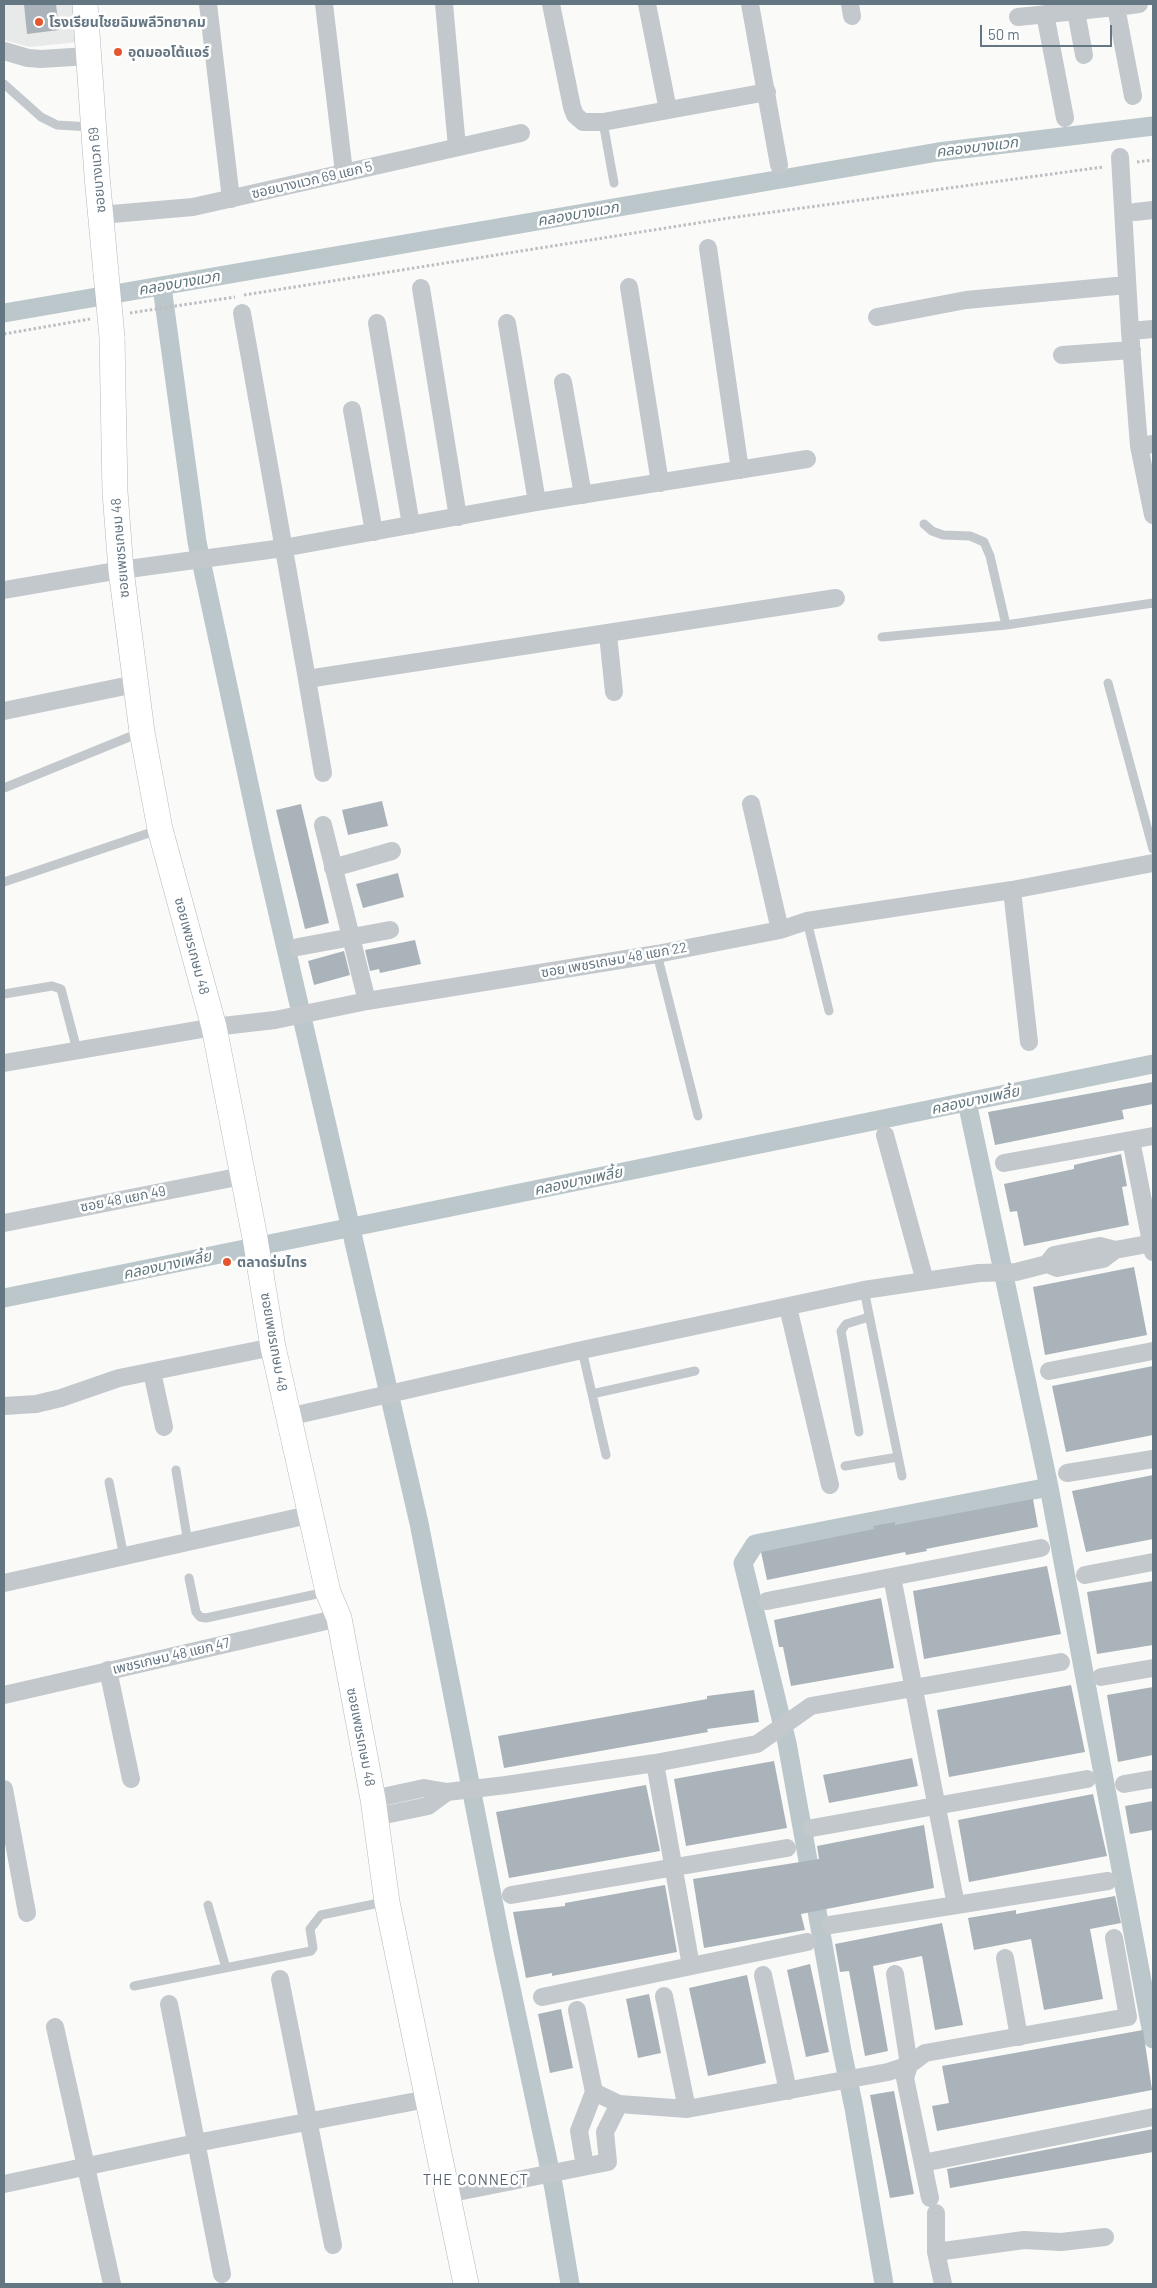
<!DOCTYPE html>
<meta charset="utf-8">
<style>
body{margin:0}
#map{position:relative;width:1157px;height:2288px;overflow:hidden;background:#fafaf8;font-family:Barlow,sans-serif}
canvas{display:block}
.frame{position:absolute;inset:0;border:5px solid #657683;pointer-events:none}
.scale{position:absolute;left:980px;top:25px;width:132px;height:22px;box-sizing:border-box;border:2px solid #657683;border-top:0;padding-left:6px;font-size:15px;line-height:18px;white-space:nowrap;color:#657683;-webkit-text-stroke:4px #fff;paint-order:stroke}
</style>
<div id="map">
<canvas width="1157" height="2288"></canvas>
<div class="frame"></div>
<div class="scale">50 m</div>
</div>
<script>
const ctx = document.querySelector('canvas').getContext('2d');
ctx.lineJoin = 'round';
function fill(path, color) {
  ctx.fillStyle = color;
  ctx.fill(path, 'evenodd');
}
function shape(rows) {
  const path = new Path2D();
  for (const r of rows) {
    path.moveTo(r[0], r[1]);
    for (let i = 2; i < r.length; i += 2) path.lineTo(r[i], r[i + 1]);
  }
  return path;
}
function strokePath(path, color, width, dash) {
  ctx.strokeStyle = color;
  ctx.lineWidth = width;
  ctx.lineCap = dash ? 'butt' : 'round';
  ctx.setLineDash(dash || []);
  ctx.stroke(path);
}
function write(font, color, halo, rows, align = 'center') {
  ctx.font = font + ' Barlow,"Noto Sans Thai",sans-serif';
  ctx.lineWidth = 5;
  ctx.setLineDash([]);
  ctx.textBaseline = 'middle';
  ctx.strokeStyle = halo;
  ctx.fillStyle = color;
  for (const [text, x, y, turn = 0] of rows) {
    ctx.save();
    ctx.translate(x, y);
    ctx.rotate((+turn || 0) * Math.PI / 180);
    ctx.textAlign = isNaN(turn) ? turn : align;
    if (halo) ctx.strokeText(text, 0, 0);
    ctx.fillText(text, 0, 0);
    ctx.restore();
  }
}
fill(shape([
 [4,4,72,4,79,42,29,47,4,40]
]), '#e8e9e9');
strokePath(shape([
 [162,287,197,542,263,849,419,1523,502,1946,554,2189,570,2284],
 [4,313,938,152,1153,126],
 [967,1102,1049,1487,1153,2039],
 [4,1298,1153,1064],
 [884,2284,854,2108,842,2051,787,1743,743,1563,755,1544,1049,1487]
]), '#bbc7cb', 19);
fill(shape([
 [24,4,56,4,59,30,27,34],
 [382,801,388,826,348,835,342,810],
 [301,804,329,923,305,929,276,810],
 [398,873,404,897,363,908,356,884],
 [415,940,421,964,380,973,379,969,370,971,365,950],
 [344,951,350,975,314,985,308,961],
 [1153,1082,1153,1104,1122,1110,1124,1119,995,1145,988,1112],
 [1121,1154,1127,1186,1122,1187,1129,1225,1024,1246,1017,1211,1010,1212,1004,1184,1074,1169,1074,1165],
 [1134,1267,1147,1335,1045,1355,1033,1287],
 [1153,1366,1153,1435,1066,1452,1052,1386],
 [1153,1475,1153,1539,1086,1552,1072,1491],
 [1033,1499,1038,1527,926,1549,927,1551,906,1555,905,1552,767,1580,761,1552,874,1529,873,1526,895,1522,895,1525],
 [1047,1566,1061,1634,924,1659,913,1591],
 [1153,1581,1153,1645,1097,1654,1087,1592],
 [881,1598,894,1668,791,1686,783,1647,779,1647,774,1620],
 [1071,1685,1085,1752,949,1777,937,1710],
 [1153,1687,1153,1755,1118,1762,1107,1695],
 [754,1690,759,1722,707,1729,708,1732,504,1768,498,1736,707,1699,707,1696],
 [912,1758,918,1786,829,1803,823,1775],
 [774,1761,787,1828,686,1846,674,1779],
 [646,1785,660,1851,509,1878,496,1812],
 [1093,1794,1107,1856,969,1882,958,1820],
 [1153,1801,1153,1830,1130,1834,1125,1806],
 [924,1825,934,1888,801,1914,805,1930,704,1948,693,1879,819,1859,817,1846],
 [665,1885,677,1952,552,1976,552,1973,526,1978,513,1912,565,1906,565,1903],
 [1115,1896,1121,1923,1090,1929,1103,1999,1044,2010,1031,1939,974,1950,968,1918,1016,1910,1016,1914],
 [942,1923,963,2025,935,2030,922,1956,873,1966,888,2051,865,2056,849,1971,840,1972,835,1944],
 [810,1964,829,2052,806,2057,787,1970],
 [747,1975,766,2063,708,2076,689,1988],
 [649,1994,661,2053,638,2058,626,1999],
 [561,2009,573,2068,550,2073,538,2014],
 [1143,2030,1152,2090,937,2131,932,2106,949,2103,942,2066],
 [894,2091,914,2194,890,2198,870,2095],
 [1153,2129,1153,2152,950,2188,947,2169]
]), '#aab3b9');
const secondary = shape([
 [85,4,97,176,106,273],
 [112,337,115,492,121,570,142,732,160,829,214,1027,255,1238,273,1347,328,1592,339,1618,373,1799,387,1902,466,2284]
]);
strokePath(secondary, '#b3babf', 26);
strokePath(shape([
 [1137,162,1153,160],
 [244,295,729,218,1103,167],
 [130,313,235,297],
 [4,334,90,319]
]), '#bbbfc2', 3, [2.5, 2.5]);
strokePath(shape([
 [4,84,41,117,57,125,91,127],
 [603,122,614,183],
 [924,524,932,531,943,535,970,536,984,542,990,556,1006,625],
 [882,637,1006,625,1153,603],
 [1108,683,1153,849],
 [4,788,139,733],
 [4,882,158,830],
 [807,921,829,1011],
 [657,954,698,1116],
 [4,994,52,986,61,989,77,1050],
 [864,1290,902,1476],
 [582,1350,606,1455],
 [592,1394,695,1371],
 [859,1432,841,1331,846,1324,869,1317],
 [845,1466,898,1457],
 [176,1470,188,1543],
 [109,1482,124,1557],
 [189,1578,196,1612,200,1617,206,1618,326,1592],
 [208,1905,226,1968],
 [134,1986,311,1951,313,1948,310,1929,321,1915,384,1902]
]), '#c3c8cc', 9);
strokePath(shape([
 [208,4,231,199],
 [324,4,344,172],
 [444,4,457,147],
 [551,4,572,107,575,115,583,122,603,122,767,92],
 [647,4,668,110],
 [750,4,779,165],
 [850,4,852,16],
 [1116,4,1116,7,1139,4],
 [1076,11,1084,55],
 [1045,14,1065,118],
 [1018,17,1116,7,1133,96],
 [4,51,28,58,41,59,88,56],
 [1120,157,1130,331],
 [1135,212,1153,210],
 [100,215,193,207,521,133],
 [708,248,740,470],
 [629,287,660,483],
 [421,288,458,517],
 [242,313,307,679,836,598],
 [877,317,966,300,1127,285],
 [377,323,411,525],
 [507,323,537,502],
 [1062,355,1132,350],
 [563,382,583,495],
 [352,410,374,532],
 [1153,444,1139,446,1153,515],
 [1139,446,1130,331,1153,329],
 [4,590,121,570,283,548,537,502,807,459],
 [608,635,614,692],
 [307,679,323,773],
 [4,711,135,684],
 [751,804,780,930],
 [323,825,367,1001],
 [333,868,392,851],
 [1012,890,1029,1042],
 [298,947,390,930],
 [4,1063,214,1027,275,1020,367,1001,657,954,780,930,807,921,1012,890,1153,863],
 [885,1135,925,1281],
 [1131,1140,1153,1252],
 [1004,1163,1153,1136],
 [4,1223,242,1176],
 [1047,1264,1057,1268,1103,1259,1115,1250],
 [788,1307,830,1485],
 [1049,1371,1153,1351],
 [152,1372,164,1427],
 [4,1406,36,1404,61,1398,119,1378,273,1347],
 [288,1417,582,1350,864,1290,979,1273,1016,1272,1047,1264,1054,1255,1100,1246,1115,1250,1153,1243],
 [1067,1473,1153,1459],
 [1085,1575,1153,1562],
 [892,1577,956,1905],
 [4,1583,313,1514],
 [767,1601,1041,1548],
 [108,1670,131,1779],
 [1101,1677,1153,1668],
 [4,1695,339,1618],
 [655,1763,691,1966],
 [1124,1784,1153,1779],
 [4,1789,27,1913],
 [373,1799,424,1788,447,1792,506,1785,655,1763,757,1744,811,1706,1061,1662],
 [375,1817,428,1806,447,1792],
 [812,1828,1087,1779],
 [511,1895,787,1848],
 [830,1925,1108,1881],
 [1005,1958,1019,2037],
 [895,1974,909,2065,905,2078,930,2198],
 [763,1975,788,2091],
 [280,1979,333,2245],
 [664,1996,687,2109],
 [542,1997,807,1942],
 [169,2004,222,2274],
 [577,2010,594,2092,619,2104,687,2109,888,2072,909,2065,925,2053,1128,2017,1114,1938],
 [55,2027,112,2284],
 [923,2163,1153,2117],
 [585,2166,579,2131,594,2092],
 [4,2184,196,2143,427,2099],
 [447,2194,608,2162,605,2132,619,2104],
 [936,2213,936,2252,943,2284],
 [936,2252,1024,2240,1061,2242,1105,2237]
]), '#c3c8cc', 18);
strokePath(secondary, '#fff', 25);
const secondaryBridge = shape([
 [106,273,112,337]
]);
strokePath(secondaryBridge, '#b3babf', 26, []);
strokePath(secondaryBridge, '#fff', 25);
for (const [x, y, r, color] of [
 [39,22,5,"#e4572e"],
 [118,52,5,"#e4572e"],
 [227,1262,5,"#e4572e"]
]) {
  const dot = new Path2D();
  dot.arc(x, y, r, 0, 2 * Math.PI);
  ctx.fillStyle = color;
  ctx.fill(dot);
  strokePath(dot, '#fff', 2);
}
write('bold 14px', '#657683', '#fff', [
 ["โรงเรียนไชยฉิมพลีวิทยาคม",49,22],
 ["อุดมออโต้แอร์",128,52],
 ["ตลาดร่มไทร",237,1262]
], 'left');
write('14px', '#657683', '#fff', [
 ["ซอยบางแวก 69",97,170,-95],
 ["ซอยบางแวก 69 แยก 5",312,180,-13],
 ["ซอยเพชรเกษม 48",120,548,-95],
 ["ซอยเพชรเกษม 48",192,946,75],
 ["ซอย เพชรเกษม 48 แยก 22",614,960,-10],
 ["ซอย 48 แยก 49",123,1199,-11],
 ["ซอยเพชรเกษม 48",274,1342,80],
 ["เพชรเกษม 48 แยก 47",171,1656,-13],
 ["ซอยเพชรเกษม 48",361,1737,79]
]);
write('italic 15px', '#60757c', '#fff', [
 ["คลองบางแวก",977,147,-7],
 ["คลองบางแวก",578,214,-10],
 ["คลองบางแวก",179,283,-10],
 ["คลองบางเพลี้ย",975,1100,-12],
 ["คลองบางเพลี้ย",578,1181,-12],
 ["คลองบางเพลี้ย",167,1265,-12]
]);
ctx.letterSpacing = '1px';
write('15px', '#57646e', '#fff', [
 ["THE CONNECT",476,2180]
]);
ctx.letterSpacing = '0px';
</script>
